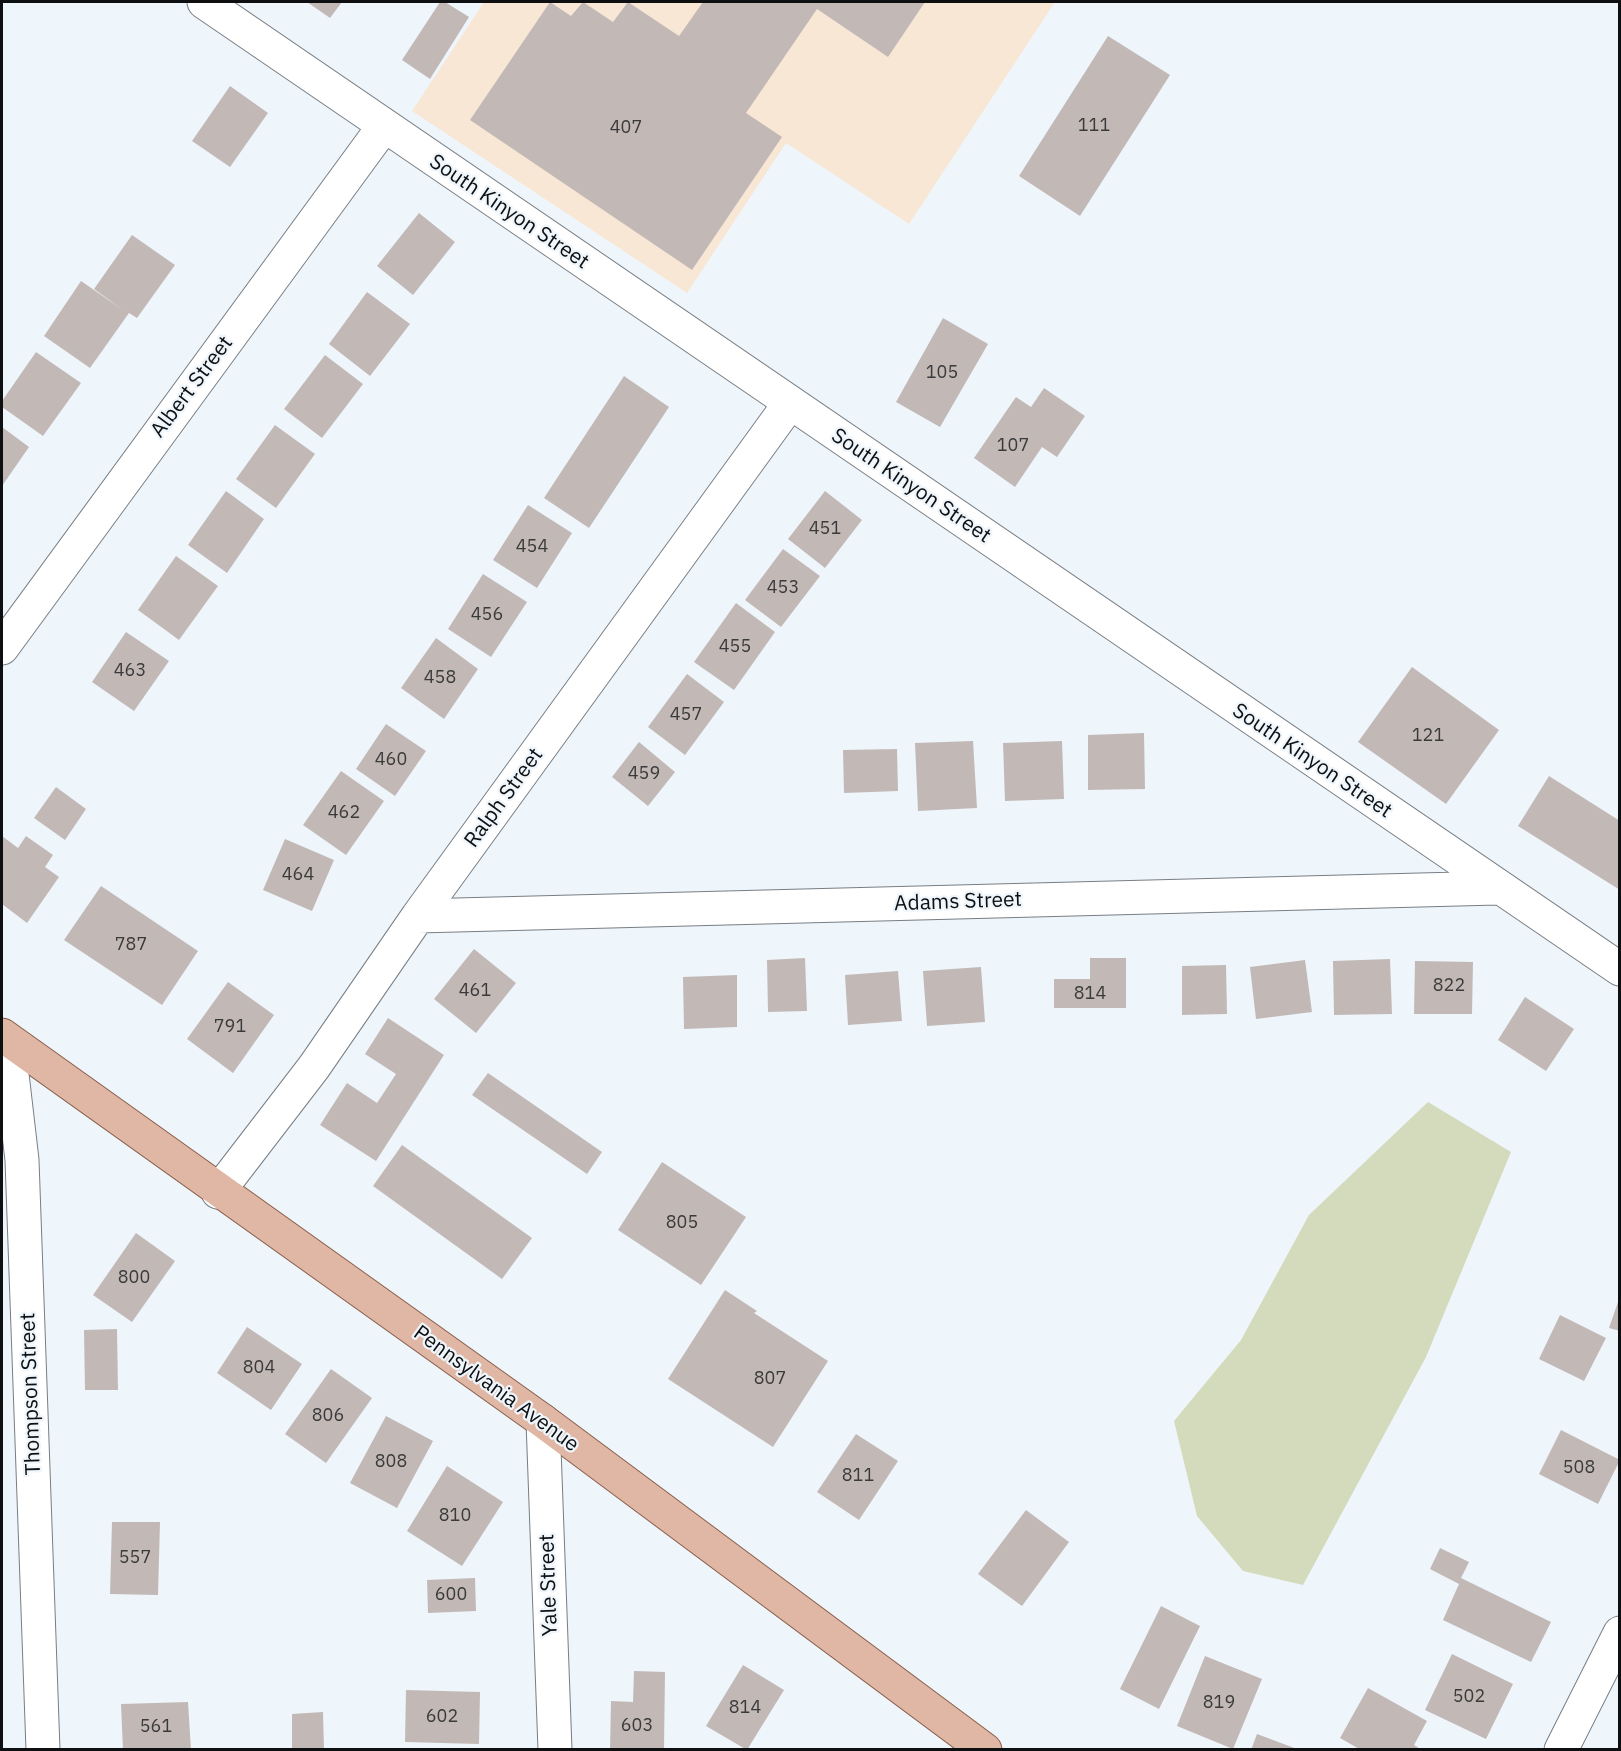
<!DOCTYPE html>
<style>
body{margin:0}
#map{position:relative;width:1621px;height:1751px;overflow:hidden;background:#eef5fb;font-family:"IBM Plex Sans",sans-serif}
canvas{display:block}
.frame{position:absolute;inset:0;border:3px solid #0d0f11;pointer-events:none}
</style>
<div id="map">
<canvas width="1621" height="1751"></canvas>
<div class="frame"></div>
</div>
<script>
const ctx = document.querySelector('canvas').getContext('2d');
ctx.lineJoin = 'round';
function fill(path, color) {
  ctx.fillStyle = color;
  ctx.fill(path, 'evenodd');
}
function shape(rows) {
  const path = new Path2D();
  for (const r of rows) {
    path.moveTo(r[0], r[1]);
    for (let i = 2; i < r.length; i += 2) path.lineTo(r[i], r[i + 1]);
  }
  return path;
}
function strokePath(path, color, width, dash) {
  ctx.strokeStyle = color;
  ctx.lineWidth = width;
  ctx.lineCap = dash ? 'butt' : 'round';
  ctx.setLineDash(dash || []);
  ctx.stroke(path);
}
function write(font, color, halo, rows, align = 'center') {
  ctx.font = font + ' "IBM Plex Sans",sans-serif';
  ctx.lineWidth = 4.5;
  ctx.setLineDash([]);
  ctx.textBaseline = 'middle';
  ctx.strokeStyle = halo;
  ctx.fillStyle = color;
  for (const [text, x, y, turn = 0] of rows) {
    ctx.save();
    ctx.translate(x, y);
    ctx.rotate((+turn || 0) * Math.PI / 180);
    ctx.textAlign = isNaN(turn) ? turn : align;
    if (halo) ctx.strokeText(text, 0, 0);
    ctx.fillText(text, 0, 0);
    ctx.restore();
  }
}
fill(shape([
 [484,2,1055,2,909,224,786,143,687,293,412,111]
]), '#f9e7d6');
fill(shape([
 [1428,1102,1511,1152,1426,1357,1303,1585,1243,1571,1197,1516,1174,1421,1241,1340,1309,1215]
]), '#d4dbbc');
fill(shape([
 [307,2,342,2,330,18],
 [440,2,445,2,469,17,430,79,402,60],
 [550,2,571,16,583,2,613,22,628,2,679,36,703,2,925,2,888,57,817,9,746,113,782,137,692,270,470,120],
 [1108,36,1170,75,1080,216,1019,176],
 [230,86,268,113,230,167,192,141],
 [419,213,455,242,413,295,377,266],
 [132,235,175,265,137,318,129,313,90,368,44,336,81,281,123,310,94,289],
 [367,292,410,324,370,376,329,344],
 [943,318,988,344,940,427,896,402],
 [36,352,81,383,43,436,2,407,2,401],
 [325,355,363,384,322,438,284,409],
 [624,376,669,407,589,528,544,498],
 [1044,388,1085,416,1057,457,1042,447,1015,487,974,458,1016,397,1031,407],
 [275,425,315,454,276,508,236,479],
 [2,427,29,447,2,486],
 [226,491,264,519,227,573,188,545],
 [825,491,862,520,825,568,788,539],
 [528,505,572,533,537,588,493,560],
 [783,549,820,576,781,627,745,600],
 [176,556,218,586,179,640,138,610],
 [483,574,527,602,491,657,448,629],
 [736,603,775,632,734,690,694,662],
 [126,632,169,661,134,711,92,682],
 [436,638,478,669,444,719,401,688],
 [1412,667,1499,730,1446,804,1358,742],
 [687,674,724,702,685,755,648,727],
 [386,724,426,751,395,796,356,769],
 [1144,733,1145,789,1088,790,1088,735],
 [973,741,977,808,918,811,915,743],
 [1062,741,1064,799,1005,801,1003,743],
 [639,742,675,772,648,806,612,777],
 [897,749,898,791,844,793,843,750],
 [341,771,384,801,346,855,303,825],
 [1549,776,1620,821,1620,890,1518,826],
 [56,787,86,809,65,840,34,818],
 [2,836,18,848,26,836,53,855,45,867,59,877,27,923,2,904],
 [285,839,334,860,312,911,263,890],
 [101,886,198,951,162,1005,64,940],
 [474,949,516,983,476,1033,434,999],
 [805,958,807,1011,768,1012,767,960],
 [1090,958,1126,958,1126,1008,1054,1008,1054,979,1090,979],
 [1390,959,1392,1014,1334,1015,1333,961],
 [1305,960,1312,1012,1256,1019,1250,967],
 [1415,961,1473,962,1472,1014,1414,1014],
 [1226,965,1227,1014,1182,1015,1182,966],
 [981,967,985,1022,927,1026,923,971],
 [898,971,902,1021,848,1025,845,975],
 [737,975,737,1027,684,1029,683,977],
 [228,982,274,1015,233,1073,187,1039],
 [1525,997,1574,1029,1546,1071,1498,1040],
 [388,1018,444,1055,376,1161,320,1125,347,1083,377,1103,396,1074,365,1054],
 [488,1073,602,1152,587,1174,472,1095],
 [402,1145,532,1238,502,1279,373,1186],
 [662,1162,746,1217,701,1285,618,1230],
 [136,1233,175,1261,132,1322,93,1295],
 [725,1290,757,1311,754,1313,828,1361,773,1447,668,1379],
 [1619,1299,1620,1299,1620,1331,1609,1328],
 [1560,1315,1606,1338,1584,1381,1539,1359],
 [247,1327,302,1364,271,1410,217,1373],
 [117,1329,118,1390,85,1390,84,1330],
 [331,1369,372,1398,326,1463,285,1434],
 [386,1416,433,1441,397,1508,350,1483],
 [1561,1430,1620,1460,1598,1504,1539,1474],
 [856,1434,898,1461,859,1520,817,1492],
 [447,1466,503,1502,462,1566,407,1531],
 [1026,1510,1069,1542,1022,1606,978,1574],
 [112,1522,160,1522,158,1595,110,1594],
 [1440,1548,1469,1562,1461,1578,1551,1622,1531,1662,1443,1620,1459,1584,1430,1569],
 [475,1578,476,1611,428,1613,427,1580],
 [1161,1606,1200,1626,1159,1709,1120,1689],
 [1452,1654,1513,1684,1486,1739,1425,1710],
 [1205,1656,1262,1679,1233,1749,1177,1726],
 [743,1665,784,1690,747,1750,706,1726],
 [634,1671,665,1672,664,1750,610,1750,611,1701,633,1702],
 [1368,1688,1427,1721,1414,1745,1422,1750,1361,1750,1340,1738],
 [406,1690,480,1692,479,1744,405,1742],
 [188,1702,191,1750,123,1750,121,1704],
 [323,1712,324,1750,292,1750,292,1714],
 [1257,1734,1297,1749,1297,1750,1251,1750]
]), '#c2b9b7');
const minor = shape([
 [204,2,1620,969],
 [2,648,384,126],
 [418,916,1497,888],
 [8,1040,22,1160,43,1750],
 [218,1192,314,1067,418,916,790,403],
 [543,1421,555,1750],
 [1561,1750,1620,1633]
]);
const major = shape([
 [2,1035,543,1421,985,1750]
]);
strokePath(minor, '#787e83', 35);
strokePath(major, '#885d4a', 35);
strokePath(minor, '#fff', 33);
strokePath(major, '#e0b7a4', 33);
write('18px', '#3a3a3a', null, [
 ["111",1094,126],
 ["407",626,128],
 ["105",942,373],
 ["107",1013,446],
 ["451",825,529],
 ["454",532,547],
 ["453",783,588],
 ["456",487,615],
 ["455",735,647],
 ["463",130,671],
 ["458",440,678],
 ["457",686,715],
 ["121",1428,736],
 ["460",391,760],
 ["459",644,774],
 ["462",344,813],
 ["464",298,875],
 ["787",131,945],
 ["822",1449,986],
 ["461",475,991],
 ["814",1090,994],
 ["791",230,1027],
 ["805",682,1223],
 ["800",134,1278],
 ["804",259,1368],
 ["807",770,1379],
 ["806",328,1416],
 ["808",391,1462],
 ["508",1579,1468],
 ["811",858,1476],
 ["810",455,1516],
 ["557",135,1558],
 ["600",451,1595],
 ["502",1469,1697],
 ["819",1219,1703],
 ["814",745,1708],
 ["602",442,1717],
 ["603",637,1726],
 ["561",156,1727]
]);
write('21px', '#0d0f11', '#eef5fb', [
 ["South Kinyon Street",509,212,34],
 ["Albert Street",192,387,-53],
 ["South Kinyon Street",911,486,34],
 ["South Kinyon Street",1312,761,34],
 ["Ralph Street",504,798,-54],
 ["Adams Street",958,902,-2],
 ["Pennsylvania Avenue",496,1389,36],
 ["Thompson Street",31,1394,-92],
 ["Yale Street",549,1585,-92]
]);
</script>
